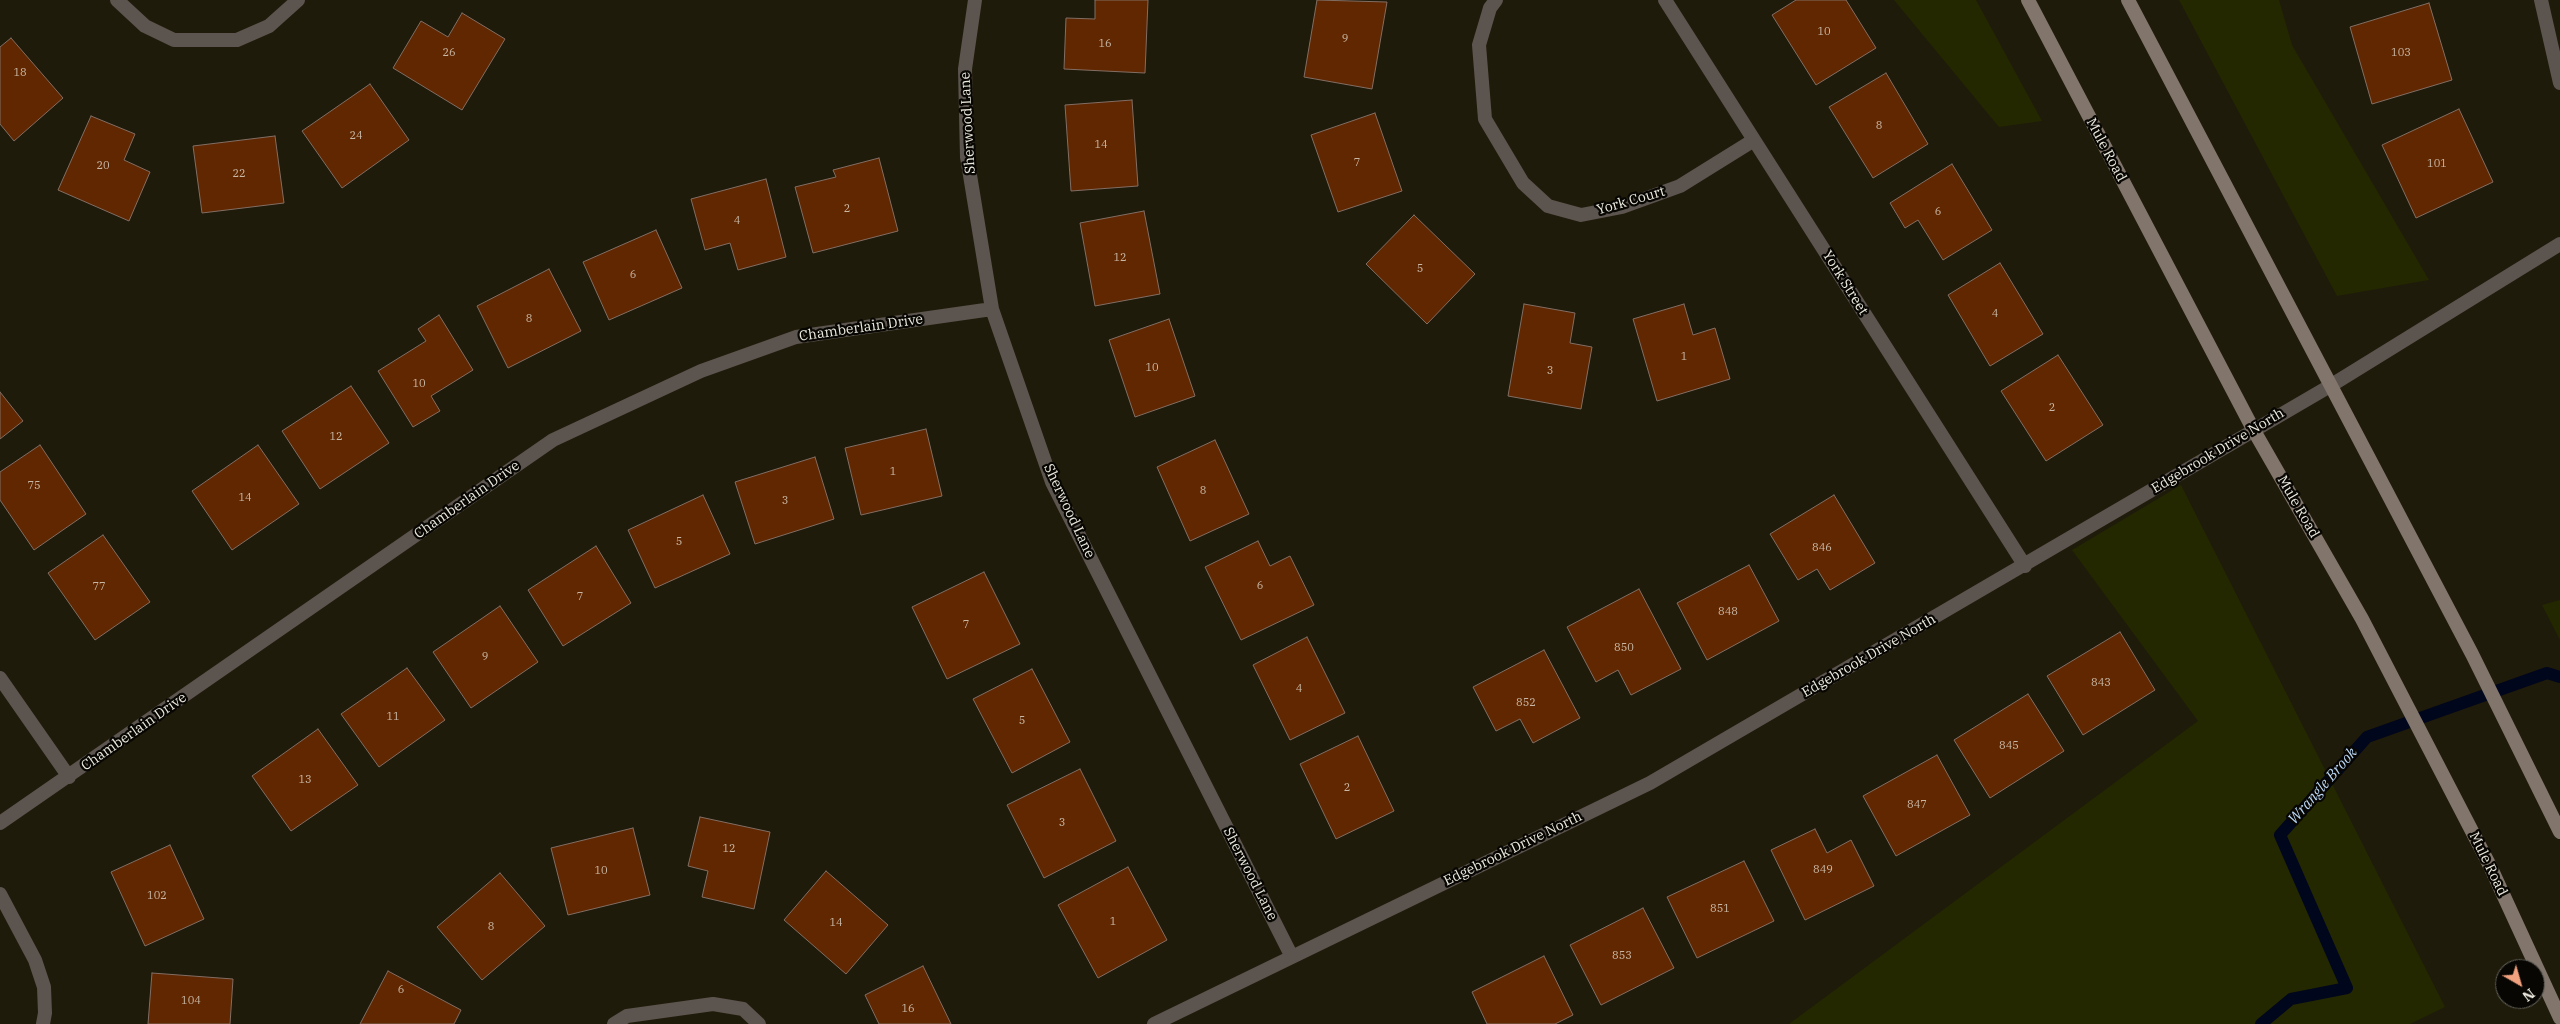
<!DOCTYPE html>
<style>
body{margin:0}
#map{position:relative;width:2560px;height:1024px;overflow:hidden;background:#1f1b0a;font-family:"IBM Plex Serif",serif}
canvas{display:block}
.north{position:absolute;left:2495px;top:959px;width:50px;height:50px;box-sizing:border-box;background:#070602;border:1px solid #63615a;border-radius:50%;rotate:142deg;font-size:14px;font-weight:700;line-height:20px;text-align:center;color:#ece9de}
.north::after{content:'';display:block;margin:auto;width:18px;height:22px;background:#f2a17e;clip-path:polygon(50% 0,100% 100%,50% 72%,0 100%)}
</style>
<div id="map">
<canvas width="2560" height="1024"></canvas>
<div class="north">N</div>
</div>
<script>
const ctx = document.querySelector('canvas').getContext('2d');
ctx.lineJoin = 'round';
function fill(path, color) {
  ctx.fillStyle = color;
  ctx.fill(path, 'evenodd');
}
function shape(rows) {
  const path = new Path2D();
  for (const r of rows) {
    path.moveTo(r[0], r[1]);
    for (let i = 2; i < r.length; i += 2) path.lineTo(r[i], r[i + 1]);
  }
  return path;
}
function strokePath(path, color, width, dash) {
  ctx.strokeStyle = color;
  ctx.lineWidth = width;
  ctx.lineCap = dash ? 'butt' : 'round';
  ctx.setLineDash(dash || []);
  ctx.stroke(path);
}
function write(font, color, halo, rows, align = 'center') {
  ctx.font = font + ' "IBM Plex Serif",serif';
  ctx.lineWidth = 4.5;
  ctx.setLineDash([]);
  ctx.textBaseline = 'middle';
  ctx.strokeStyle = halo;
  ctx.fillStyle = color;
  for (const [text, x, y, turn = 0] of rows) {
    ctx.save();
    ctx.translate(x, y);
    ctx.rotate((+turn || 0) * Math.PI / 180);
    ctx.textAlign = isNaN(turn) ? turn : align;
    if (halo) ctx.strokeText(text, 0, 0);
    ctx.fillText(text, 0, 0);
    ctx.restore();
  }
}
fill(shape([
 [1894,0,1976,0,2042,121,1999,127],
 [2179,0,2279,0,2292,45,2429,280,2337,296],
 [2181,485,2445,1007,2410,1024,1789,1024,2198,721,2072,550],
 [2560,600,2560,640,2542,605]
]), '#232800');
strokePath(shape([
 [2261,1024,2291,999,2347,988,2280,835,2367,737,2547,673,2560,677]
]), '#00061c', 12);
const building = shape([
 [1095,0,1148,0,1145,73,1064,69,1066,18,1095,19,1095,0],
 [1317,0,1387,2,1372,89,1304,77,1317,0],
 [1796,0,1846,0,1876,48,1816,85,1772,15,1796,0],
 [2429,3,2452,80,2372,104,2350,27,2429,3],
 [462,13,505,39,462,110,393,68,421,21,448,37,462,13],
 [11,38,63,98,14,141,0,124,0,47,11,38],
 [1886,73,1928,144,1873,178,1829,107,1886,73],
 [370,84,409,140,342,188,302,131,370,84],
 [1132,100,1138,186,1071,191,1065,105,1132,100],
 [2459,109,2493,182,2416,218,2382,145,2459,109],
 [1375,113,1402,191,1338,212,1311,135,1375,113],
 [91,116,135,134,124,160,150,172,129,221,58,190,91,116],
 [275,136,284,203,202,213,193,146,275,136],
 [879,158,898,231,813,253,795,187,836,177,833,170,879,158],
 [1952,164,1992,230,1943,260,1918,220,1905,228,1890,203,1952,164],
 [766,179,786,257,738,270,730,243,705,250,691,199,766,179],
 [1144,211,1160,294,1095,306,1080,223,1144,211],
 [1414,215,1475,274,1427,324,1366,264,1414,215],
 [656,230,682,288,609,320,583,262,656,230],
 [2000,263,2043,334,1990,366,1948,295,2000,263],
 [549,269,581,331,508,368,477,306,549,269],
 [1524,304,1575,313,1570,343,1592,347,1581,409,1508,396,1524,304],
 [1684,304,1693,335,1715,328,1730,379,1657,401,1633,319,1684,304],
 [439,315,473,370,431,396,440,411,413,427,378,371,426,341,418,329,439,315],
 [1169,319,1195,396,1135,417,1109,340,1169,319],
 [2058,355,2103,425,2046,461,2001,391,2058,355],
 [351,386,389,443,320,489,282,431,351,386],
 [0,392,23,421,0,439,0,392],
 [926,429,942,496,861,515,845,448,926,429],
 [1215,440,1249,514,1190,541,1157,467,1215,440],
 [40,445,86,514,34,550,0,500,0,472,40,445],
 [258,445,299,504,232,550,192,491,258,445],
 [815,457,834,519,755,544,735,482,815,457],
 [703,495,730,554,655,588,628,530,703,495],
 [1834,495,1875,563,1830,590,1817,569,1798,580,1770,534,1834,495],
 [103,535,150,602,95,640,48,573,103,535],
 [1258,541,1270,566,1290,556,1314,605,1241,640,1205,567,1258,541],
 [596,546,631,603,563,646,528,590,596,546],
 [1749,565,1779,621,1707,660,1677,603,1749,565],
 [984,572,1020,644,947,679,912,607,984,572],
 [1639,589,1681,669,1631,695,1618,670,1596,682,1567,627,1639,589],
 [500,606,538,662,471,708,433,652,500,606],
 [2120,632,2155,690,2083,735,2047,676,2120,632],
 [1307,637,1345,713,1290,740,1253,665,1307,637],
 [1544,650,1580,718,1533,743,1520,719,1496,731,1473,687,1544,650],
 [407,668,445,720,379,767,341,714,407,668],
 [1032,669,1070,742,1012,773,973,699,1032,669],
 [2028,694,2064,751,1990,798,1954,740,2028,694],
 [318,729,358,785,291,831,252,776,318,729],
 [1358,736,1394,811,1336,839,1300,764,1358,736],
 [1937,755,1970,815,1896,856,1863,796,1937,755],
 [1080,769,1116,841,1044,878,1007,805,1080,769],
 [700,817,770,832,754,909,702,897,708,871,688,866,700,817],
 [633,828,650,895,568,915,551,848,633,828],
 [1815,829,1827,853,1851,840,1874,886,1805,920,1771,850,1815,829],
 [170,845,204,919,145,946,111,872,170,845],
 [1744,861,1774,921,1697,958,1667,897,1744,861],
 [1128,867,1167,940,1098,978,1058,905,1128,867],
 [826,871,888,925,846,974,784,920,826,871],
 [500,873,545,926,482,980,437,927,500,873],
 [1643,908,1674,968,1601,1005,1570,945,1643,908],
 [1544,956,1573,1015,1555,1024,1487,1024,1472,992,1544,956],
 [923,966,951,1024,879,1024,865,995,923,966],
 [388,971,461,1010,454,1024,360,1024,388,971],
 [152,973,233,979,230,1024,148,1024,152,973]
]);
fill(building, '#612700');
strokePath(building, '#826e64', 1);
strokePath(shape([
 [117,0,145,26,174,40,237,40,269,26,298,0],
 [975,0,965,69,967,157,992,309,1052,482,1292,957],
 [1496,0,1490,8,1479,45,1485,119,1523,183,1548,206,1581,215,1622,207,1680,186,1754,140],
 [1665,0,2025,566],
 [2541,0,2560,83],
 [0,678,69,777],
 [0,823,553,440,701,371,796,337,992,309],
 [0,894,35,960,44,987,45,1013,43,1024],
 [614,1024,627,1016,713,1004,743,1009,759,1024],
 [1154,1024,1650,783,2330,386,2560,244]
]), '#5c544f', 14);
strokePath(shape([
 [2028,0,2253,429,2362,619,2490,866,2560,1018],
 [2128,0,2472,654,2560,832]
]), '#81756c', 14);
write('11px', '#c9b8a6', null, [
 ["10",1824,32],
 ["9",1345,39],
 ["16",1105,44],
 ["26",449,53],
 ["103",2401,53],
 ["18",20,73],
 ["8",1879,126],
 ["24",356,136],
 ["14",1101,145],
 ["7",1357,163],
 ["101",2437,164],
 ["20",103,166],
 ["22",239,174],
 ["2",847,209],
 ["6",1938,212],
 ["4",737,221],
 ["12",1120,258],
 ["5",1420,269],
 ["6",633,275],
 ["4",1995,314],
 ["8",529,319],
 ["1",1684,357],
 ["10",1152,368],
 ["3",1550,371],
 ["10",419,384],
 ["2",2052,408],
 ["12",336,437],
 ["1",893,472],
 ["75",34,486],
 ["8",1203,491],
 ["14",245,498],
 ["3",785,501],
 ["5",679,542],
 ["846",1822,548],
 ["6",1260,586],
 ["77",99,587],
 ["7",580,597],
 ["848",1728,612],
 ["7",966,625],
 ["850",1624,648],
 ["9",485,657],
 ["843",2101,683],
 ["4",1299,689],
 ["852",1526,703],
 ["11",393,717],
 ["5",1022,721],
 ["845",2009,746],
 ["13",305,780],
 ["2",1347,788],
 ["847",1917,805],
 ["3",1062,823],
 ["12",729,849],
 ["849",1823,870],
 ["10",601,871],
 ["102",157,896],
 ["851",1720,909],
 ["1",1113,922],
 ["14",836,923],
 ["8",491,927],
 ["853",1622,956],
 ["6",401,990],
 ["104",191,1001],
 ["16",908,1009]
]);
write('14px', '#ece9de', '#070602', [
 ["Sherwood Lane",968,123,-93],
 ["Mule Road",2106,150,62],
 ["York Court",1631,201,-16],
 ["York Street",1845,283,58],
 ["Chamberlain Drive",861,328,-8],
 ["Edgebrook Drive North",2218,451,-31],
 ["Chamberlain Drive",467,500,-35],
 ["Mule Road",2298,507,60],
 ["Sherwood Lane",1069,511,65],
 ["Edgebrook Drive North",1869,656,-30],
 ["Chamberlain Drive",134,732,-35],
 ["Edgebrook Drive North",1513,849,-26],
 ["Mule Road",2488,864,64],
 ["Sherwood Lane",1250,874,63]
]);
write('italic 15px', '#bbd7f5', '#070602', [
 ["Wrangle Brook",2323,786,-49]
]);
</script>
